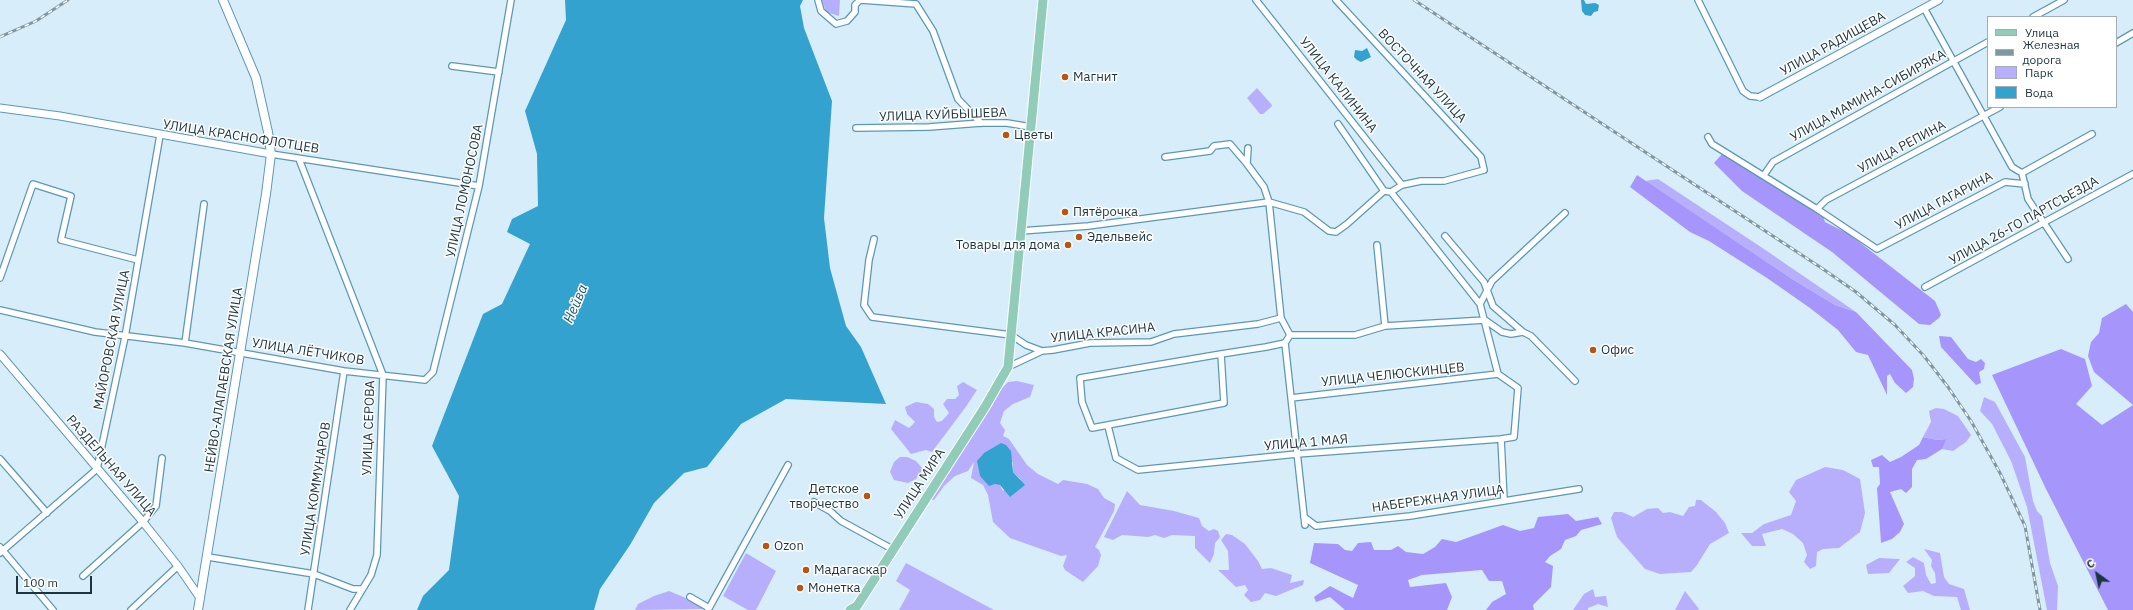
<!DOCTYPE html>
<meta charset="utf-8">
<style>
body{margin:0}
#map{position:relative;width:2133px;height:610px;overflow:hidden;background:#d7eefa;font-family:"IBM Plex Sans",sans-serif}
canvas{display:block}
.legend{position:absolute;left:1987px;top:16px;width:130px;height:92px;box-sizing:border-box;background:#fff;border:1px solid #a4aeb2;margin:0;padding:5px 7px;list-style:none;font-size:12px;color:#1c343f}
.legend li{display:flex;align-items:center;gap:8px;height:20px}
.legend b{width:20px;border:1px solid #a4aeb2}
.north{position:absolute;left:2077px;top:554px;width:40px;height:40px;-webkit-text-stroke:3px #fff;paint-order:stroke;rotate:327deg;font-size:11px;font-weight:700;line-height:16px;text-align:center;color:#1c343f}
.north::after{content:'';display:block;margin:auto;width:14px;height:18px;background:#1c343f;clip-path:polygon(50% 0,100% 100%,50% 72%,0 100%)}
.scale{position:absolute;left:16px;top:576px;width:76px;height:18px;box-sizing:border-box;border:2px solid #1c343f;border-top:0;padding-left:5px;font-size:12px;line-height:14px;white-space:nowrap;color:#1c343f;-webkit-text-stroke:3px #fff;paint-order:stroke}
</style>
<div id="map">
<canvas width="2133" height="610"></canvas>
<ul class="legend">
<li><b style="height:5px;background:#91ccb9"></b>Улица</li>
<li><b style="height:5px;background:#7f97a2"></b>Железная дорога</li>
<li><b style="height:11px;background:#b8affc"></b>Парк</li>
<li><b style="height:11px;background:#33a2ce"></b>Вода</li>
</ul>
<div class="north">С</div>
<div class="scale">100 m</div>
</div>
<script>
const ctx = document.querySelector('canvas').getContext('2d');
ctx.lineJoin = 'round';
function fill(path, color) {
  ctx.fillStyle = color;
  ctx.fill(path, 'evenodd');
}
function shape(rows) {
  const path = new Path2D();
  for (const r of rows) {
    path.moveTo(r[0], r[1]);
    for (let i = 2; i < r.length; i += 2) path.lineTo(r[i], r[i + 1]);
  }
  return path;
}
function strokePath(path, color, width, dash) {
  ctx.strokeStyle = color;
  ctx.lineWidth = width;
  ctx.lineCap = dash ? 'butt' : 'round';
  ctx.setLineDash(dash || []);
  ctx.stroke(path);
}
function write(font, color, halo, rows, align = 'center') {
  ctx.font = font + ' "IBM Plex Sans",sans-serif';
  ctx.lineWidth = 3;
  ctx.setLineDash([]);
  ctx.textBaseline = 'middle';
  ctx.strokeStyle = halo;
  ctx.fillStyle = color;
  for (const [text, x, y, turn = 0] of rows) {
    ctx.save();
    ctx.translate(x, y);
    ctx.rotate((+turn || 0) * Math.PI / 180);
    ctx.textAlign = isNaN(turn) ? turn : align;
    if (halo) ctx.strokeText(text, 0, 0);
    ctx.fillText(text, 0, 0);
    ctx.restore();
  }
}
fill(shape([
 [822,0,840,0,839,16,826,12],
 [1257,88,1272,105,1271,107,1263,114,1260,114,1247,98],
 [1658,179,1761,247,1856,312,1835,305,1792,279,1645,181],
 [1017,381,1034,385,1030,397,1013,404,1004,411,1000,423,1005,430,1003,436,1009,439,1027,465,1038,474,1058,484,1063,480,1087,484,1098,489,1104,498,1115,504,1114,511,1095,547,1099,550,1101,555,1098,566,1083,582,1065,570,1063,566,1067,555,1061,556,1010,538,993,522,988,495,983,485,971,478,974,462,968,471,955,476,944,486,934,500,928,499,1000,390,1008,382],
 [1013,462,1013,472,1021,480,1003,491,1000,485,980,476,979,467],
 [963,382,977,390,965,408,932,452,926,450,911,454,891,429,895,420,909,428,915,422,907,414,905,407,916,402,928,404,934,409,934,417,937,422,942,421,949,413,943,404,947,399,955,399,959,395,957,386],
 [1984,397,1995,402,2025,457,2033,501,2037,511,2042,516,2050,563,2058,586,2057,610,2047,610,2027,507,2011,461,1992,424,1980,411],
 [1936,408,1944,409,1958,416,1971,435,1966,442,1953,451,1942,449,1947,439,1937,440,1923,437,1931,422,1929,411],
 [900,457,907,457,916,461,923,469,916,479,908,483,894,480,890,472,894,462],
 [1825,467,1843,470,1860,479,1865,513,1860,532,1839,548,1823,549,1817,552,1816,566,1810,569,1804,562,1807,555,1803,543,1793,534,1782,529,1762,534,1766,546,1752,546,1741,533,1752,533,1764,524,1791,515,1796,501,1789,492,1796,480],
 [1127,491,1140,505,1174,511,1199,518,1202,526,1209,531,1214,529,1218,531,1220,537,1215,543,1214,554,1210,563,1195,548,1195,536,1172,535,1164,538,1155,535,1148,537,1122,535,1113,540,1104,537],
 [1696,500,1701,500,1716,512,1725,523,1729,533,1710,544,1697,565,1691,572,1660,574,1645,569,1617,537,1611,518,1614,512,1622,512,1633,517,1647,509,1658,508,1663,513,1670,512,1683,516,1689,507,1695,506],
 [1226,534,1232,535,1245,544,1258,561,1262,569,1271,568,1292,575,1290,583,1304,580,1303,585,1276,596,1265,593,1260,600,1251,602,1244,595,1248,590,1245,585,1236,587,1218,570,1229,570,1228,551,1221,540],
 [1924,549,1940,553,1944,577,1949,584,1964,589,1970,610,1961,610,1957,597,1934,596,1923,591,1908,593,1903,586,1915,576,1915,568,1906,562,1913,557,1924,563,1926,575,1931,584,1936,583,1935,573,1931,566,1932,560],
 [746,553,776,571,756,610,748,610,723,596],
 [1879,558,1900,559,1889,573,1868,574,1866,565],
 [906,563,994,610,899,610,910,590,896,581],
 [1593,589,1595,597,1606,596,1608,607,1598,604,1588,608,1588,610,1573,610,1584,594],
 [669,591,686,598,704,609,635,610,638,604,654,596],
 [1685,591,1699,609,1698,610,1675,610]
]), '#b8affc');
fill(shape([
 [1722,154,1823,216,1825,222,1849,234,1890,266,1935,301,1939,310,1941,315,1939,318,1930,325,1919,324,1832,252,1742,191,1714,163],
 [1637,175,1792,279,1835,305,1856,312,1912,370,1914,379,1913,387,1906,393,1895,383,1890,374,1887,376,1887,395,1868,355,1856,352,1838,330,1810,308,1767,278,1709,241,1690,232,1630,187],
 [2126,304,2133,312,2133,405,2094,372,2088,356,2091,342,2099,333,2102,318],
 [1939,336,1951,337,1968,359,1976,362,1981,359,1985,363,1984,369,1979,372,1981,383,1976,385,1941,347],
 [2061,349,2085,359,2092,386,2076,404,2102,425,2133,405,2133,610,2108,610,2046,489,1992,375],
 [1923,437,1937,440,1947,439,1942,449,1926,459,1917,460,1912,469,1912,487,1906,493,1901,489,1890,492,1904,524,1900,532,1892,539,1881,543,1877,488,1880,484,1879,467,1873,467,1871,460,1882,455,1890,462,1901,457,1919,445],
 [1568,514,1576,521,1598,517,1602,524,1581,530,1576,536,1565,540,1561,549,1550,556,1545,562,1553,566,1551,587,1533,605,1534,610,1486,610,1492,602,1506,594,1502,581,1489,581,1482,570,1422,575,1408,580,1410,587,1446,583,1452,597,1447,610,1345,610,1330,597,1316,602,1314,597,1330,586,1353,598,1358,585,1310,563,1314,543,1338,544,1345,550,1352,551,1358,543,1371,542,1374,550,1391,550,1398,546,1406,552,1423,554,1435,547,1442,539,1456,542,1503,525,1520,531,1534,528,1538,517]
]), '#a696fc');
fill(shape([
 [565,0,803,0,800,6,804,28,832,101,824,218,830,268,846,326,861,347,886,404,786,399,741,424,707,467,684,473,654,503,630,545,600,589,594,610,417,610,423,596,449,570,459,496,432,446,483,314,502,304,530,244,507,232,512,219,538,206,537,154,525,111,566,20],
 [1581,0,1584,0,1586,4,1595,3,1599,5,1598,11,1594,12,1591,16,1585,15,1582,11],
 [1367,48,1371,57,1361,62,1357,60,1354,57,1355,50,1362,51],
 [1001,443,1006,445,1011,451,1013,472,1025,485,1010,497,1000,485,995,484,989,486,980,476,977,461,984,453]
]), '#33a2ce');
const minor = shape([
 [818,0,821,11,836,24,847,21,855,12,855,5,860,0],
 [861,0,916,4,933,31,958,99,981,123],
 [1256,0,1402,185],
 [1698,0,1743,91,1750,96,1760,97],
 [1924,8,2012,167,2022,173,2028,199,2068,259],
 [2033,17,2064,0],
 [2116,43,2133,33],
 [452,66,499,72],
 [1338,124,1384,191],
 [856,128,929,127,981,123,1007,123,1031,127],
 [1708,137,1712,144,1817,209,1877,249,2005,182,2025,184],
 [1248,148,1247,164,1264,187,1269,202,1281,318,1290,335,1285,343,1305,525],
 [271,154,479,186],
 [1165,157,1210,151,1214,146,1230,144,1247,164],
 [299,159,383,375,377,555,371,575,350,610],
 [2022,173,2092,134],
 [1764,175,1773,162,1988,42],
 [1391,192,1480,304,1498,374,1518,388,1514,437,1501,439,1504,500],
 [1817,209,1826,200,2000,107],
 [1021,231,1088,226,1269,202,1304,212,1329,231,1336,232,1347,224,1384,191,1391,192,1402,185,1421,181,1444,181,1484,170,1481,157,1336,0],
 [1445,236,1484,282,1493,306,1523,332],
 [874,239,869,260,864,305,872,317,1011,335,1026,345,1042,351,1053,350,1090,343,1151,342,1174,334,1258,324,1281,318],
 [1377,245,1385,326],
 [0,278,33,184,71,196,61,240,138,260],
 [1925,287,2133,174],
 [1480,304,1492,281,1565,213],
 [0,310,95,332,185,343,344,371,425,380,433,372,479,186,511,0],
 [1290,335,1355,335,1385,326,1485,320,1502,332,1511,334,1523,332,1531,336,1575,381],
 [185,343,204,204],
 [1221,354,1224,403,1092,428,1082,402,1080,378,1221,354,1266,347,1285,343],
 [1008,367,1042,351],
 [1291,398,1498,374],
 [1108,426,1116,458,1138,470,1297,454,1501,439],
 [0,459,47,513],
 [814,502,830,511,841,521,894,550],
 [1304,517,1316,526,1410,516,1579,489],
 [0,547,53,610],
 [0,553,97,469,125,337,160,135],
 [208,557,314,574,353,589,362,589],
 [83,576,143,522,156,506,162,458],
 [690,597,709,608],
 [131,610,178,566],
 [308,610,344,371],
 [708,610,788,465]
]);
const tertiary = shape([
 [1760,97,1939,0],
 [0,108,60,116,271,154],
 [0,354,143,522,178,566,200,598]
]);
const secondary = shape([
 [198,610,266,194,271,154,268,132,256,78,223,0]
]);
const primary = shape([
 [850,610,857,606,985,407,1008,367,1043,0]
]);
strokePath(minor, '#5d98b3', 8);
strokePath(tertiary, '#5d98b3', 9);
strokePath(secondary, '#5d98b3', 10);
strokePath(primary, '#fff', 11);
strokePath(minor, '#fff', 5.5);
strokePath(tertiary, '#fff', 7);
strokePath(secondary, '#fff', 8);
strokePath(primary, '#91ccb9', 9);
const rail = shape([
 [1414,0,1823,269,1856,292,1895,325,1924,356,1948,387,1971,421,2000,473,2025,526,2040,610],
 [0,37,36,21,68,0]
]);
strokePath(rail, '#7f97a2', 3);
strokePath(rail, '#fff', 1.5, [4.5]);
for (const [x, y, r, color] of [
 [1065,77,4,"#b65610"],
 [1006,135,4,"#b65610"],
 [1065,212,4,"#b65610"],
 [1079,237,4,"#b65610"],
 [1068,245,4,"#b65610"],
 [1593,350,4,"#b65610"],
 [867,496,4,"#b65610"],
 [766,546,4,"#b65610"],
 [806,570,4,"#b65610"],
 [800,588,4,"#b65610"]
]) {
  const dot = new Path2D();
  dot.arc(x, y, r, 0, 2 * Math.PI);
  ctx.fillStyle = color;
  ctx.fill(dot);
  strokePath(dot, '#fff', 1.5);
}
write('13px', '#1c343f', '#fff', [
 ["УЛИЦА РАДИЩЕВА",1833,44,-29],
 ["ВОСТОЧНАЯ УЛИЦА",1422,76,47],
 ["УЛИЦА КАЛИНИНА",1338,85,52],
 ["УЛИЦА МАМИНА-СИБИРЯКА",1868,96,-29],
 ["УЛИЦА КУЙБЫШЕВА",943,115,-2],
 ["УЛИЦА КРАСНОФЛОТЦЕВ",241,137,9],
 ["УЛИЦА РЕПИНА",1902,147,-28],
 ["УЛИЦА ЛОМОНОСОВА",465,191,-78],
 ["УЛИЦА ГАГАРИНА",1944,201,-28],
 ["УЛИЦА 26-ГО ПАРТСЪЕЗДА",2024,221,-29],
 ["УЛИЦА КРАСИНА",1103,333,-6],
 ["МАЙОРОВСКАЯ УЛИЦА",112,340,-79],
 ["УЛИЦА ЛЁТЧИКОВ",308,352,9],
 ["УЛИЦА ЧЕЛЮСКИНЦЕВ",1393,375,-6],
 ["НЕЙВО-АЛАПАЕВСКАЯ УЛИЦА",224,380,-81],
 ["УЛИЦА СЕРОВА",369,428,-88],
 ["УЛИЦА 1 МАЯ",1306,443,-5],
 ["РАЗДЕЛЬНАЯ УЛИЦА",111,466,49],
 ["УЛИЦА МИРА",920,484,-57],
 ["УЛИЦА КОММУНАРОВ",316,489,-81],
 ["НАБЕРЕЖНАЯ УЛИЦА",1438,499,-8]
]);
write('13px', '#1c343f', '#fff', [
 ["Магнит",1073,77],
 ["Цветы",1014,135],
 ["Пятёрочка",1073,212],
 ["Эдельвейс",1087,237],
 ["Товары для дома",1060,245,"right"],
 ["Офис",1601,350],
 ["Детское",859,489,"right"],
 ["творчество",859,504,"right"],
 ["Ozon",774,546],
 ["Мадагаскар",814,570],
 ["Монетка",808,588]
], 'left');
write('italic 14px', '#1c556d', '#fff', [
 ["Нейва",576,304,-67]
]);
</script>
